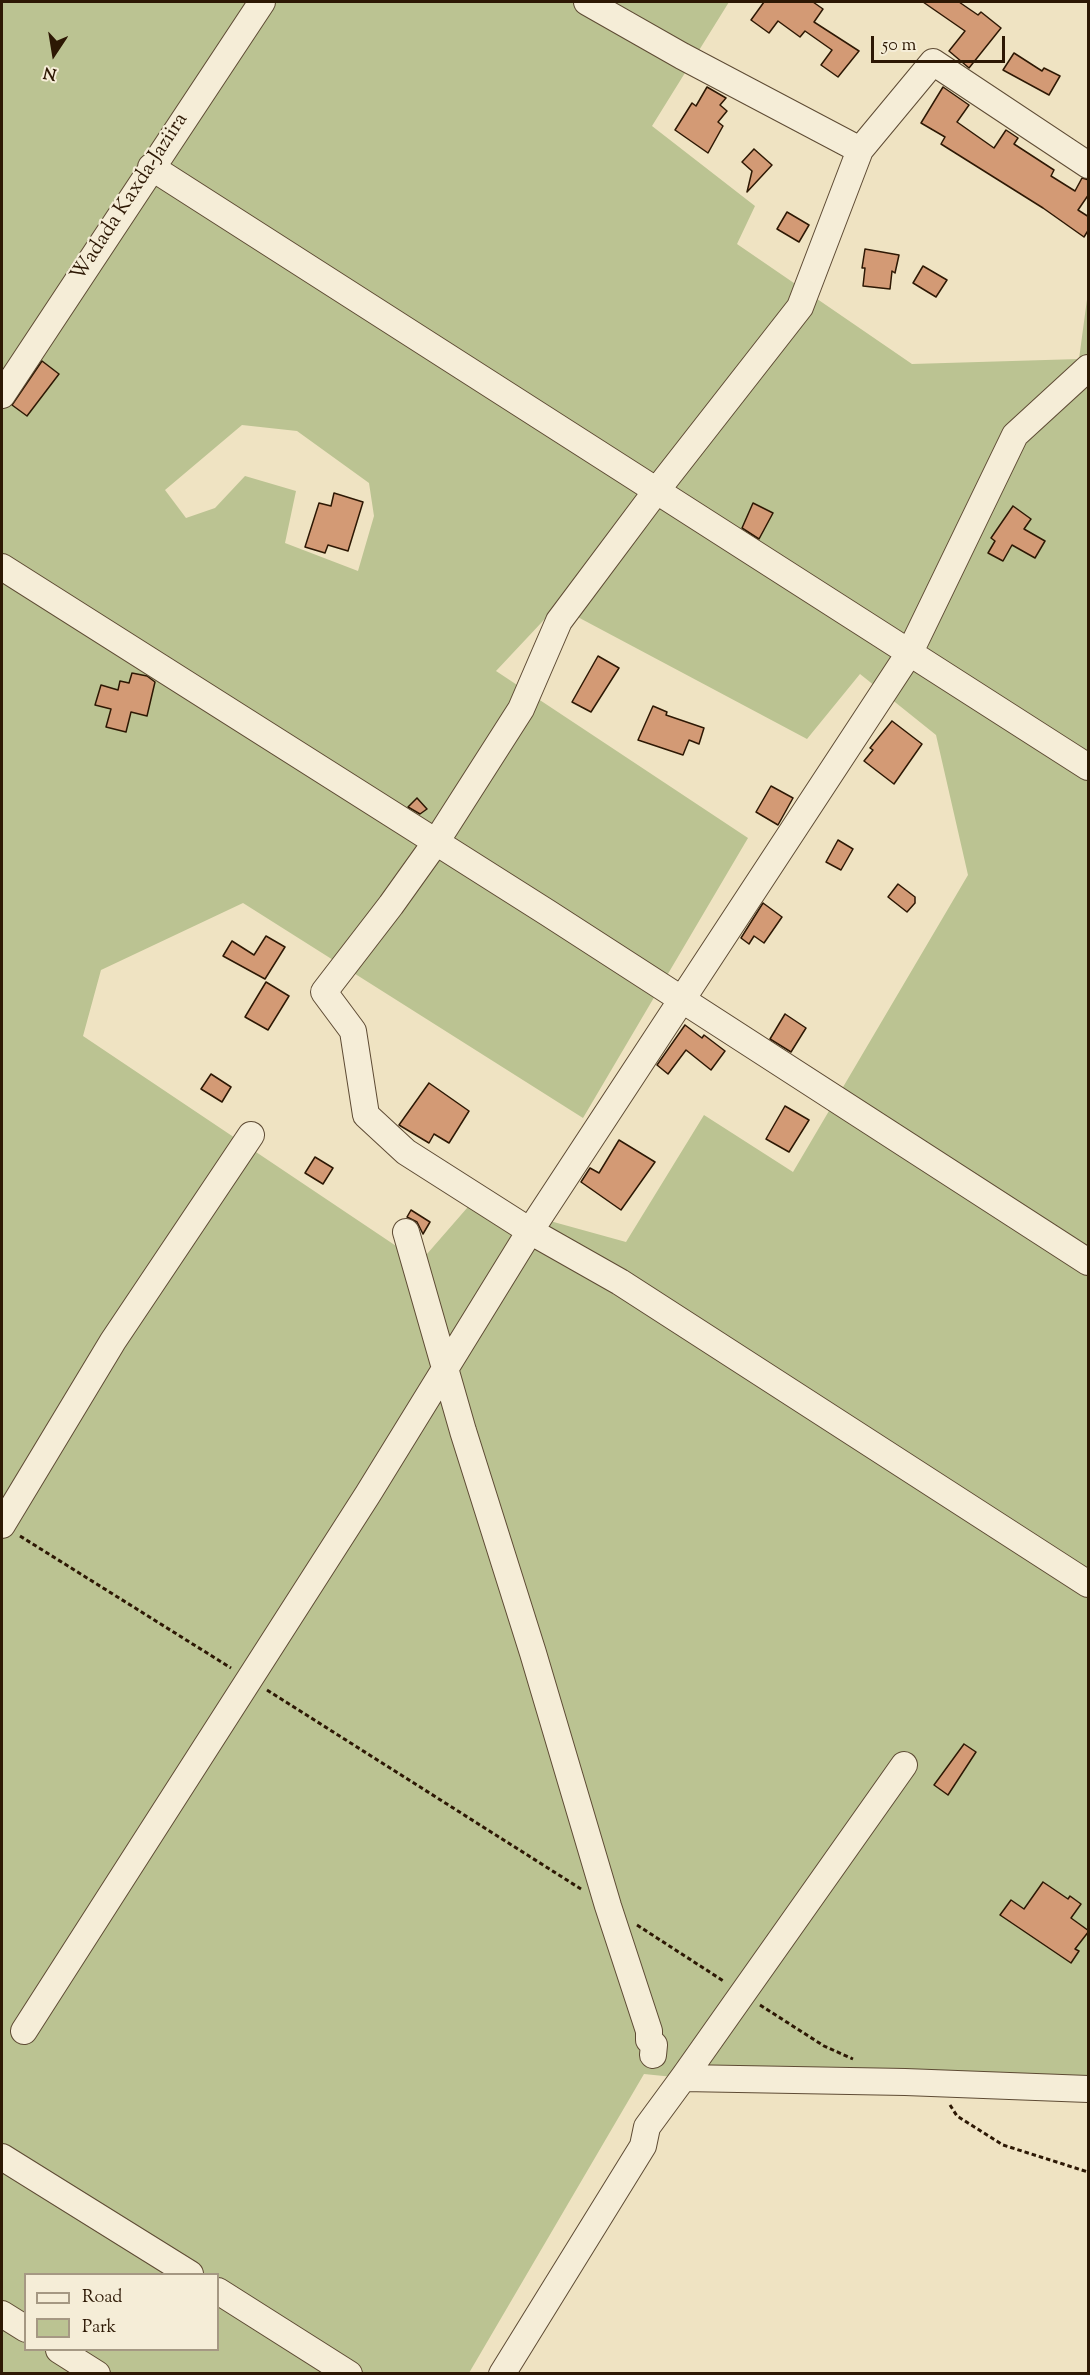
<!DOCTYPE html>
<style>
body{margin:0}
#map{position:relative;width:1090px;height:2375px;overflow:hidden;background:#efe3c2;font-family:"Sorts Mill Goudy",serif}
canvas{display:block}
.frame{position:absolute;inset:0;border:3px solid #2d1804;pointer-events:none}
.legend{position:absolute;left:24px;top:2273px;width:195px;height:78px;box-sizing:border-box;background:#f5edd7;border:2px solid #a59883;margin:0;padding:8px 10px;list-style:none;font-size:18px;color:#2d1804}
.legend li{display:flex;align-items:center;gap:12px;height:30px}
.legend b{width:30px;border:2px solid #a59883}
.north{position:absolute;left:24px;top:24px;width:60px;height:60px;-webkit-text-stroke:4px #f5edd7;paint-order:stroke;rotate:192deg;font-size:16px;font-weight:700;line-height:24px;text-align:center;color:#2d1804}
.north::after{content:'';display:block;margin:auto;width:21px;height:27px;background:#2d1804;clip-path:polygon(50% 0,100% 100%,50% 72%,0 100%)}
.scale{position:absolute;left:871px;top:36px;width:134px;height:27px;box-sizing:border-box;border:3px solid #2d1804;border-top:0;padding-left:8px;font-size:18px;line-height:21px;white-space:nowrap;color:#2d1804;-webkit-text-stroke:4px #f5edd7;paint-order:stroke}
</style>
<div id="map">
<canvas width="1090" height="2375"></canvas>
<div class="frame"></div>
<ul class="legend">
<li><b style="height:8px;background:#f5edd7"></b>Road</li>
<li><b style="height:16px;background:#bbc392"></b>Park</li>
</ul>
<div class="north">N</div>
<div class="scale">50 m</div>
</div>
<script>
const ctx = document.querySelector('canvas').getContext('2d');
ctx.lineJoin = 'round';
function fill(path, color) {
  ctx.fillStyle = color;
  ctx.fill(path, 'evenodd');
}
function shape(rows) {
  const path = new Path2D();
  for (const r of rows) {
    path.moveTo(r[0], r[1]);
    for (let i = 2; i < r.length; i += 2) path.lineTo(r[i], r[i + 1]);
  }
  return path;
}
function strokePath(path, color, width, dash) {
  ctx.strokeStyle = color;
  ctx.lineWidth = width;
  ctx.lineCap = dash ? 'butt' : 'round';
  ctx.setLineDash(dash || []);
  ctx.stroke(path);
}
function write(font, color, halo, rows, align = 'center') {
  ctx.font = font + ' "Sorts Mill Goudy",serif';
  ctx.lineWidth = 4.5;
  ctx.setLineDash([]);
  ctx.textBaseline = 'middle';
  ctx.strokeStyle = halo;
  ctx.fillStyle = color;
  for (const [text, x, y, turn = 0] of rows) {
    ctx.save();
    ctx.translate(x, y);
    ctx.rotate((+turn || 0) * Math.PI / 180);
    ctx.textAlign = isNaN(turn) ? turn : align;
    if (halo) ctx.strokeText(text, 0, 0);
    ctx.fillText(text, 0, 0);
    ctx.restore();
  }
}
fill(shape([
 [2,2,729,2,652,126,755,206,737,244,912,364,1079,359,1088,292,1088,2091,683,2078,644,2074,469,2373,2,2374],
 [242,425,297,431,369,483,374,516,358,571,285,543,296,491,245,476,215,508,186,518,165,490],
 [557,606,807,739,860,674,936,735,968,875,793,1172,704,1115,626,1242,474,1200,420,1262,83,1036,101,970,243,903,583,1118,748,838,496,671],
 [26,2274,218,2274,218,2350,26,2350]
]), '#bbc392');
const building = shape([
 [764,2,813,2,823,9,814,22,859,51,838,77,821,65,832,50,805,31,800,37,778,21,769,33,751,20,764,2],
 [923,2,959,2,978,15,981,12,1001,28,969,68,949,51,965,31,923,2],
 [1014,53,1042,71,1044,68,1060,76,1049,95,1003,70,1014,53],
 [707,87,726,98,720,105,727,111,718,122,723,126,708,153,675,130,692,103,696,106,707,87],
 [943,87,969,105,957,122,994,148,1006,130,1018,138,1014,144,1054,170,1051,176,1075,191,1082,178,1089,180,1089,194,1078,210,1089,217,1089,229,1084,237,1043,208,941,144,945,137,921,123,943,87],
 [754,149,772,165,747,192,752,171,742,162,754,149],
 [787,212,809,225,799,242,777,229,787,212],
 [865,249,899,255,895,273,892,271,890,289,863,286,865,268,862,268,865,249],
 [923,266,947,280,936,297,913,283,923,266],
 [42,361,59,374,27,416,12,405,42,361],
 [334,493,363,502,348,551,328,545,325,553,305,547,319,503,331,506,334,493],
 [753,503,773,513,759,539,742,528,753,503],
 [1013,506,1031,519,1024,529,1045,541,1035,558,1012,545,1003,561,988,553,995,541,991,538,1013,506],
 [598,656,619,668,591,712,572,702,598,656],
 [132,673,147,676,155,682,147,716,131,712,126,732,106,727,111,709,95,705,101,685,118,690,120,681,129,683,132,673],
 [653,706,667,712,666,715,704,728,699,744,689,740,683,755,638,740,653,706],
 [892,721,922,744,894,784,864,761,873,750,870,748,892,721],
 [771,786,793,798,778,825,756,812,771,786],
 [417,798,427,809,420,814,408,807,417,798],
 [838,840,853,849,841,870,826,862,838,840],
 [898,884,915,897,915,903,907,912,888,897,898,884],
 [763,903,782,917,764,943,754,936,749,944,741,938,763,903],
 [266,936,285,947,265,979,223,956,232,941,254,955,266,936],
 [266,982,289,996,268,1030,245,1017,266,982],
 [785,1014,806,1028,791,1052,770,1039,785,1014],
 [685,1025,702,1038,704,1035,725,1051,711,1070,686,1050,668,1074,657,1065,685,1025],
 [211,1074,231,1087,222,1102,201,1089,211,1074],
 [429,1083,469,1111,449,1143,434,1134,429,1143,399,1125,429,1083],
 [785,1106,809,1120,789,1152,766,1139,785,1106],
 [619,1140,655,1162,621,1210,581,1182,590,1168,599,1173,619,1140],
 [315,1157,333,1168,323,1184,305,1173,315,1157],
 [411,1210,430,1222,423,1234,417,1222,407,1217,411,1210],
 [964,1744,976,1752,948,1795,934,1785,964,1744],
 [1043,1882,1068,1899,1070,1896,1081,1904,1071,1918,1089,1931,1075,1949,1079,1951,1071,1963,1000,1915,1011,1900,1024,1909,1043,1882]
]);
fill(building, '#d39a75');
strokePath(building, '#2d1804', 1.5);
const minor = shape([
 [587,2,682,56,860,150,933,62,1088,165],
 [860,150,800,307,657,490,559,621,521,709,436,842,391,905,324,992,353,1031,366,1115,406,1152,530,1231,910,652,1015,435,1088,368],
 [151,167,1088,767],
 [2,395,262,2],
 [2,567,548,913,1088,1262],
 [406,1232,463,1431,533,1653,608,1906,649,2031,649,2040,654,2045,653,2055],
 [2,1525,113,1341,251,1135],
 [24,2031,368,1494,530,1231,620,1282,1088,1584],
 [683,2078,904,1765],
 [2,2157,190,2274],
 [218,2291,349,2374],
 [2,2314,26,2329],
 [59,2350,97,2374],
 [502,2374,643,2146,647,2127,683,2078,905,2082,1088,2089]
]);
strokePath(minor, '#5e4b34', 28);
strokePath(shape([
 [20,1536,231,1668],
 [267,1690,581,1889],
 [637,1925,725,1982],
 [760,2005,824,2046,853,2059],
 [950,2105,957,2116,1003,2145,1088,2172]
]), '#2d1804', 3, [4.5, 3]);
strokePath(minor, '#f5edd7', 26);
write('21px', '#2d1804', '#f5edd7', [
 ["Wadada Kaxda-Jaziira",131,198,-57]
]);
</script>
